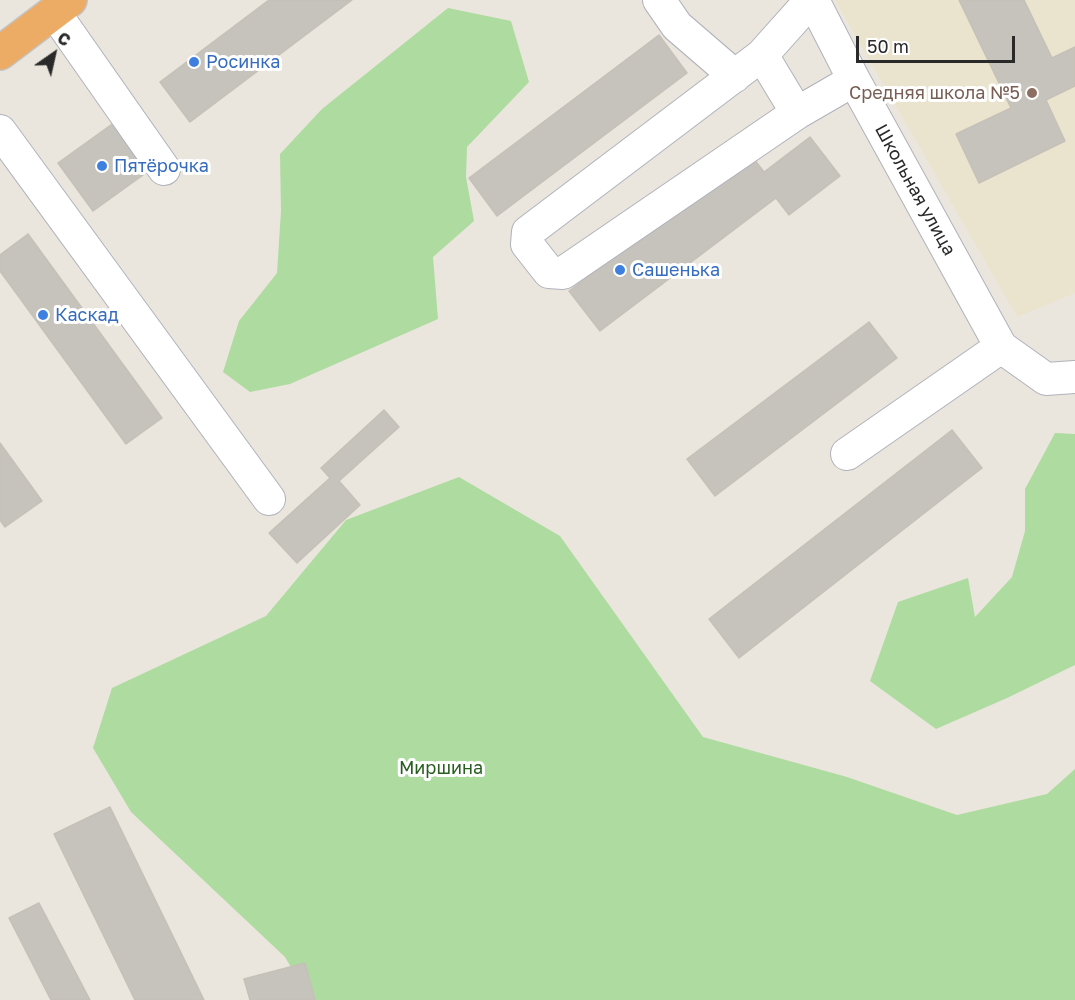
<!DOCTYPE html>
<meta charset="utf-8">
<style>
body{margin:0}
#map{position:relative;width:1075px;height:1000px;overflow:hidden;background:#eae6dd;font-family:"Golos Text",sans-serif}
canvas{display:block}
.north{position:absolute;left:24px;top:24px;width:60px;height:60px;-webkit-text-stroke:4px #fff;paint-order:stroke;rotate:34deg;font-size:16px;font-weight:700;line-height:24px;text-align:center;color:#2a2a2a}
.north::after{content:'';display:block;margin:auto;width:21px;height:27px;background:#2a2a2a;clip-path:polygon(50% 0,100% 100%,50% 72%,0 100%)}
.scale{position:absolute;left:856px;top:36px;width:159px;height:27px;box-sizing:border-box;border:3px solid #2a2a2a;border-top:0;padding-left:8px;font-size:18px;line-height:21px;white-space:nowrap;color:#2a2a2a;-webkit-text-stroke:4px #fff;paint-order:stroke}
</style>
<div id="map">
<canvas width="1075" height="1000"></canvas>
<div class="north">С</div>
<div class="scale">50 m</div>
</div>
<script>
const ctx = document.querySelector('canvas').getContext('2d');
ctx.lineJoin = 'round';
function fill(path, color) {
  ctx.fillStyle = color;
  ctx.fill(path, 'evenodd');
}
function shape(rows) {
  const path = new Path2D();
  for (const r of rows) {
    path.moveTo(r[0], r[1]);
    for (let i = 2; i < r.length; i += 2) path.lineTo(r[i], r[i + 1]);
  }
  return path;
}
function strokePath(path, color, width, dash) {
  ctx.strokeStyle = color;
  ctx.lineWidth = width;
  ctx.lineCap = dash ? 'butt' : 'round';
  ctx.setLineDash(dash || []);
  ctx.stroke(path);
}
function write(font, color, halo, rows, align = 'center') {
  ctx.font = font + ' "Golos Text",sans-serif';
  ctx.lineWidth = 6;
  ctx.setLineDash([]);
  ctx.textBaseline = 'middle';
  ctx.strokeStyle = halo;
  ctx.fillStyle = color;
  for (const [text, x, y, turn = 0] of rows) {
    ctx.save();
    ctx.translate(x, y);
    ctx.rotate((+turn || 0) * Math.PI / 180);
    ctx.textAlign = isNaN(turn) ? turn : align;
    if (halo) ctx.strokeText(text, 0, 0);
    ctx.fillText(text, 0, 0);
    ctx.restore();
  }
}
fill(shape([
 [835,0,1075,0,1075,293,1017,317]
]), '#eae4ce');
fill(shape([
 [448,8,511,21,529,82,467,147,466,177,474,221,433,257,438,319,290,384,250,392,223,372,239,321,277,273,281,211,280,154,322,109],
 [1055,433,1075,434,1075,665,1007,698,936,729,870,681,898,602,968,578,975,617,1012,577,1025,531,1025,489],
 [459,477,560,536,703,737,847,777,957,815,1047,794,1075,769,1075,1000,310,1000,285,957,131,812,93,748,112,688,266,616,346,520]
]), '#aedb9f');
const building = shape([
 [269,0,352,0,190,122,160,82,269,0],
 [959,0,1024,0,1052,58,1075,47,1075,86,1046,100,1065,141,979,183,956,134,1011,108,959,0],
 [659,35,687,73,497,216,469,178,659,35],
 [115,122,150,170,93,211,58,163,115,122],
 [810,137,840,176,789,215,776,198,600,331,569,291,750,154,764,172,810,137],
 [28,234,162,418,126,444,0,271,0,255,28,234],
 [869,322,897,358,715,496,687,459,869,322],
 [384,410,399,427,339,481,360,505,297,563,269,533,330,478,321,468,384,410],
 [952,430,982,468,739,658,709,619,952,430],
 [0,443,42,501,5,527,0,520,0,443],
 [110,807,204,1000,135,1000,54,834,110,807],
 [39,903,90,1000,51,1000,9,918,39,903],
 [305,963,315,1000,250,1000,244,979,305,963]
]);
fill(building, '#c6c2bc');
strokePath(building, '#c5c1b7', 1.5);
const minor = shape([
 [659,0,677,26,735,76],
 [811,0,762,55,528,232,527,244,549,272,563,273,797,113,854,80],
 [813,0,854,80,1001,347],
 [54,12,164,169],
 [762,55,797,113],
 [0,131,269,499],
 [847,454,1001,347,1046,379,1075,377]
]);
const highway = shape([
 [0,53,70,0]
]);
strokePath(minor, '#b0b2bc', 34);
strokePath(highway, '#c3c3c3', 36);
strokePath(minor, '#fff', 32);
strokePath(highway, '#edac65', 33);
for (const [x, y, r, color] of [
 [194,62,6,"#3f7fe0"],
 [1032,93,6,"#8d6e63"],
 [102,166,6,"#3f7fe0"],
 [620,270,6,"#3f7fe0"],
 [43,315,6,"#3f7fe0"]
]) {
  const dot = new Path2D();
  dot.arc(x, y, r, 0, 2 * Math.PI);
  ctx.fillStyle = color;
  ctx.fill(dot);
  strokePath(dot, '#fff', 2);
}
write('18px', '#366cbe', '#fff', [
 ["Росинка",206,62],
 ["Пятёрочка",114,166],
 ["Сашенька",632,270],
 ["Каскад",55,315]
], 'left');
write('18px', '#785e54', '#fff', [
 ["Средняя школа №5",1020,93]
], 'right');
write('18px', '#2a2a2a', '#fff', [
 ["Школьная улица",915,190,61]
]);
write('18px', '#285f21', '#fff', [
 ["Миршина",441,768]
]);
</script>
